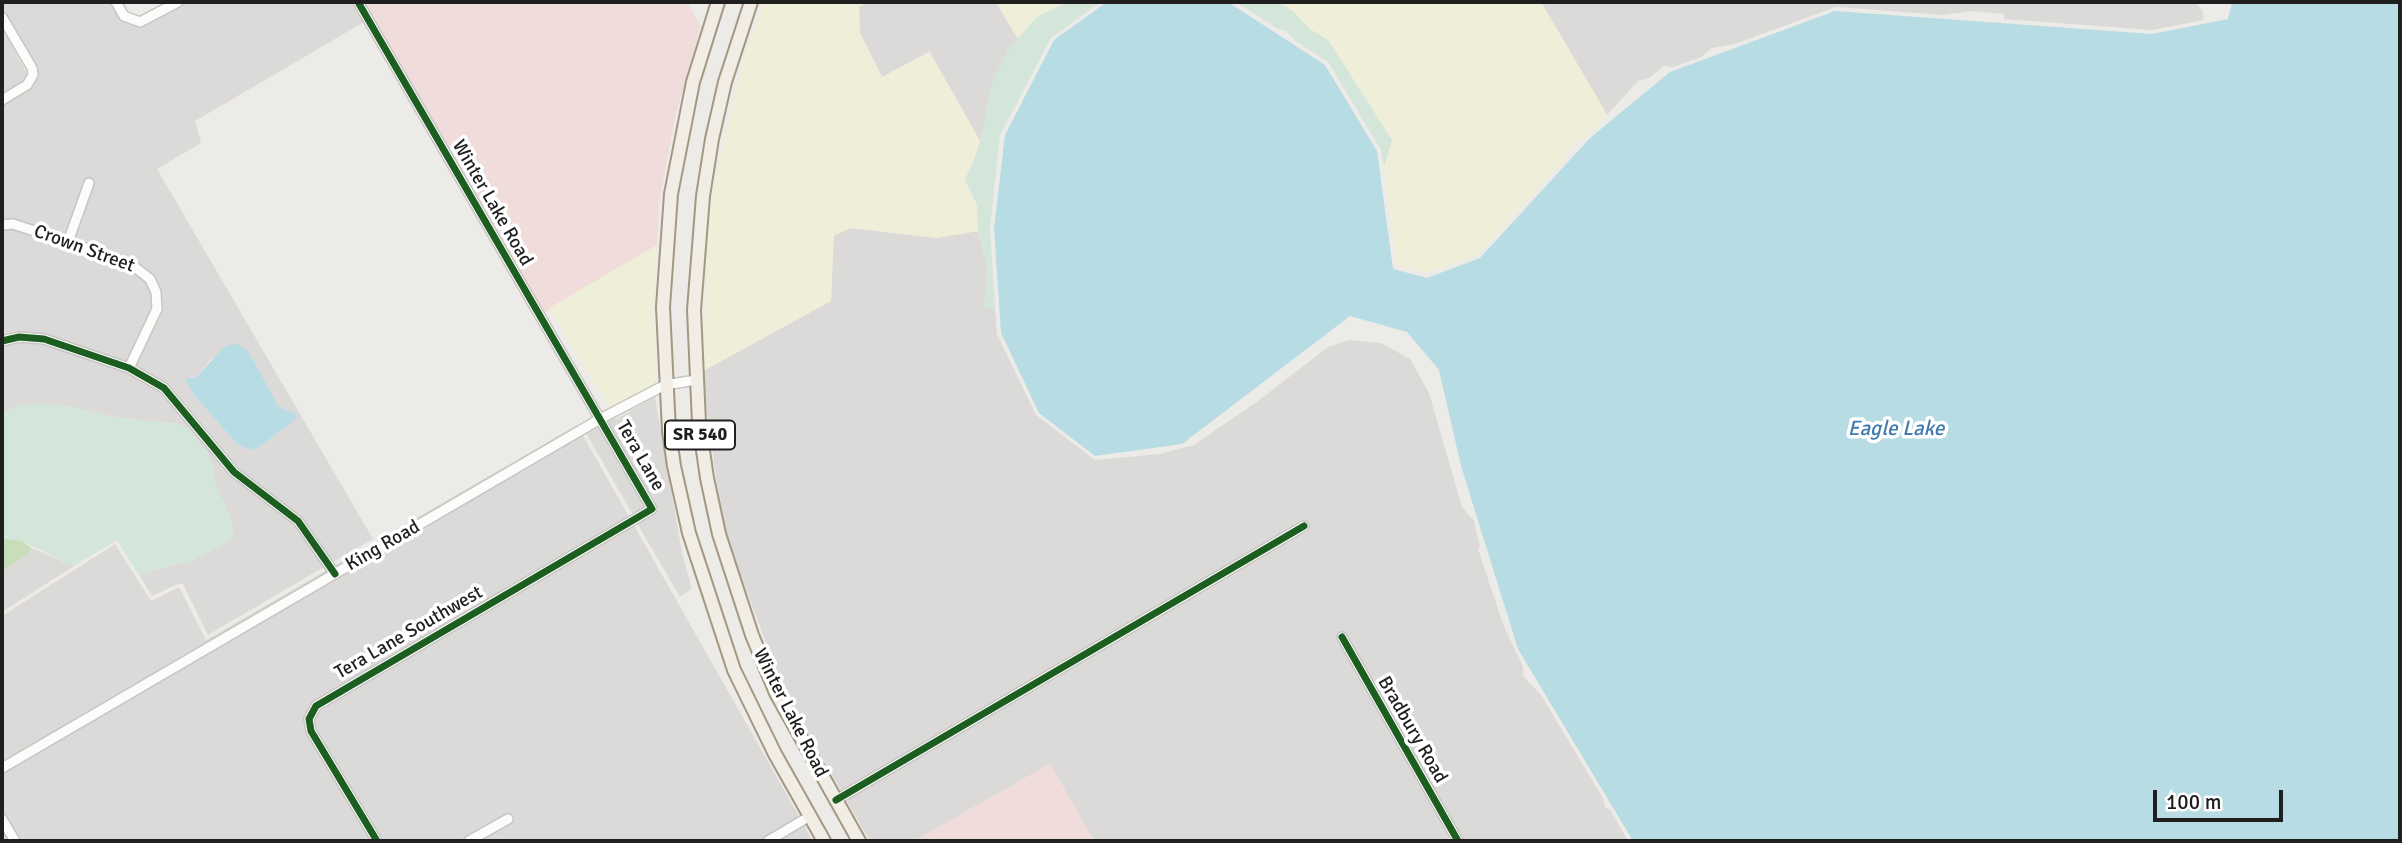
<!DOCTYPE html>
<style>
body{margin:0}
#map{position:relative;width:2402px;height:843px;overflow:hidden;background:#edebe7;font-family:Signika,sans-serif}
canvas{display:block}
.frame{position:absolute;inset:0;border:4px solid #1f1f1f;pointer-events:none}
.scale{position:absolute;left:2153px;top:790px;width:130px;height:32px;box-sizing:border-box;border:4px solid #1f1f1f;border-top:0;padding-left:9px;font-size:21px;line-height:24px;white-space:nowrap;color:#1f1f1f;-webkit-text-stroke:5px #fff;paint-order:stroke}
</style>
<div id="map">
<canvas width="2402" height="843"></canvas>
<div class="frame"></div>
<div class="scale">100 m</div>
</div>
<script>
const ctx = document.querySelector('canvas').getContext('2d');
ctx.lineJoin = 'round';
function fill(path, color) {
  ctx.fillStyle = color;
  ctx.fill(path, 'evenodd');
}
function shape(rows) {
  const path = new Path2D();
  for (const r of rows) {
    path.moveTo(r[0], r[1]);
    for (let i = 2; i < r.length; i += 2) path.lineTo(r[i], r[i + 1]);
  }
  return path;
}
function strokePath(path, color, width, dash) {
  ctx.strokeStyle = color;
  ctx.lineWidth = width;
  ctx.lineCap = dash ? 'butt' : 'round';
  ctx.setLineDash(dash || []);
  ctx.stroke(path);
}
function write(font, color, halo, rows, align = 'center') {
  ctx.font = font + ' Signika,sans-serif';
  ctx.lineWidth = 7;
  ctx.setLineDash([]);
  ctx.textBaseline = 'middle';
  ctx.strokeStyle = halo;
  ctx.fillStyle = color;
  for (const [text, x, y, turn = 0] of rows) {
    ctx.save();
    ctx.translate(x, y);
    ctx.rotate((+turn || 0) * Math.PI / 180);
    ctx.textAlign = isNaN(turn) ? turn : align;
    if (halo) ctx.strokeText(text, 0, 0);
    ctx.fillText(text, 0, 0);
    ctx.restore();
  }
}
fill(shape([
 [2,2,110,2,121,19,138,26,149,24,187,2,352,2,364,22,195,121,201,143,157,169,373,539,333,562,302,518,238,469,173,389,135,366,161,310,161,290,154,276,143,266,74,239,95,180,86,178,65,236,15,220,2,221,2,105,30,89,35,84,38,74,36,66,2,7],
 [249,352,273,399,278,406,291,412,296,419,259,447,250,450,238,445,194,395,190,377,195,378,211,359],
 [867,2,996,2,1018,39,1008,50,980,141,930,52,882,77,860,33,859,7],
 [1541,2,2196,2,2203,13,2203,20,2152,30,2004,19,2004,14,1972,11,1942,15,1836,7,1735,44,1712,48,1701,57,1674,67,1664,66,1649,78,1638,81,1607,115],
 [2,27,28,76,24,82,2,95],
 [851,228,937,238,978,231,988,269,984,308,995,308,997,334,1036,415,1095,460,1160,454,1194,445,1258,401,1328,347,1349,340,1381,343,1410,359,1429,393,1462,507,1474,521,1480,546,1478,549,1503,624,1523,667,1523,676,1541,695,1604,800,1604,806,1610,810,1628,841,1464,841,1344,631,1336,636,1450,837,1444,841,1094,841,1050,764,914,841,870,841,846,800,1310,527,1305,520,842,792,785,693,723,528,703,382,703,371,831,301,833,236],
 [12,229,130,270,146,282,151,293,152,308,127,363,46,335,20,333,2,336,2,230],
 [19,342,42,344,127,373,161,392,231,475,294,524,324,567,208,635,183,584,178,584,152,596,139,575,176,564,188,562,229,541,233,533,231,518,215,484,213,467,207,452,179,424,119,418,64,405,18,405,2,413,2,346],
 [655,397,682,553,692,589,680,597,637,523,659,510,607,421,614,417,616,419],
 [577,425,813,841,2,841,2,616,115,544,151,601,179,587,206,640],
 [598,426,646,507,633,515,586,433],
 [32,548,74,566,2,612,2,572,29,554]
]), '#dcdad8');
fill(shape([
 [364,2,687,2,701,26,674,122,659,205,657,245,544,313],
 [1050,764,1094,841,914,841]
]), '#f0dddb');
fill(shape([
 [765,2,867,2,859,7,860,33,882,77,929,52,980,141,965,182,977,205,978,231,937,238,851,228,834,235,831,301,703,371,709,207,745,52],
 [996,2,1067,2,1037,17,1018,39],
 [1273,2,1541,2,1608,116,1568,151,1562,162,1477,255,1427,273,1397,266,1384,166,1392,140,1328,40,1310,29,1293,11],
 [657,245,654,306,655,385,610,409,549,308]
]), '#eeeed9');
fill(shape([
 [2,538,22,541,32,548,29,554,2,572]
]), '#c8deba');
fill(shape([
 [1067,2,1101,2,1051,38,1000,135,990,228,995,308,984,308,988,269,978,231,977,205,965,179,974,160,980,141,992,82,1008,50,1037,17],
 [1236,2,1273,2,1283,5,1293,11,1310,29,1328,40,1392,140,1384,166,1381,150,1329,63,1296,41,1286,31,1278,29],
 [39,404,64,405,119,418,179,424,190,429,207,452,213,467,215,484,231,518,233,533,229,541,188,563,175,564,139,575,117,540,74,566,22,541,2,538,2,413,18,405]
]), '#d4e5da');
fill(shape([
 [1107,2,1228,2,1325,65,1377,151,1393,269,1427,278,1480,258,1590,138,1670,72,1835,11,2152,34,2228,19,2232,2,2400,2,2400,841,1633,841,1518,649,1461,466,1439,370,1407,332,1350,316,1182,444,1095,456,1039,413,1001,333,994,228,1005,135,1054,40],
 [237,344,249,352,278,406,295,414,296,419,259,447,250,450,238,445,194,395,186,381,187,378,195,378,200,373,222,349,228,345]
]), '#b7dce4');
const minor = shape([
 [116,2,124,16,140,22,178,2],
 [358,2,652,509,316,706,309,719,311,731,377,841],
 [2,17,32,68,33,75,27,85,2,100],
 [2,225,13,224,68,242,132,265,150,279,156,292,157,309,129,368],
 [68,242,89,183],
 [2,341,19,337,44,339,129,368,164,388,234,472,298,521,335,574],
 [1342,637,1458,841],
 [2,768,600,419,665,385,696,380],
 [836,800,1304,526],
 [2,819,15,841],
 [469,841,508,819],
 [768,841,810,816]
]);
const major = shape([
 [718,2,693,82,671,194,663,307,669,431,674,466,689,533,734,670,775,754,824,841],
 [751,2,725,82,712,139,703,196,694,310,699,423,707,478,719,534,752,635,776,693,859,841]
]);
strokePath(minor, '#c6c5c3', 12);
strokePath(major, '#a39883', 16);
strokePath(minor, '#fcfcfb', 9);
strokePath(major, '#f1ece4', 12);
strokePath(shape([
 [358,2,652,509,316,706,309,719,311,731,377,841],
 [2,341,19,337,44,339,129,368,164,388,234,472,298,521,335,574],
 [1342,637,1458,841],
 [836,800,1304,526]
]), '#1b5e20', 7);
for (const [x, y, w] of [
 [700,435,70]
]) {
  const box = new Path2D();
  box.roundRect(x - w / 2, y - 14.5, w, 29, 5);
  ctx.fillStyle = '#fff';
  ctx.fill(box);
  strokePath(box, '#1f1f1f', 2);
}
write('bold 18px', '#1f1f1f', null, [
 ["SR 540",700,435]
]);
write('19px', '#1f1f1f', '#fff', [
 ["Winter Lake Road",492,203,60],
 ["Crown Street",84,249,20],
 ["Tera Lane",640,456,60],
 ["King Road",383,546,-30],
 ["Tera Lane Southwest",409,633,-30],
 ["Winter Lake Road",790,713,63],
 ["Bradbury Road",1412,730,60]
]);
write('italic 21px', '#407ab0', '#fff', [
 ["Eagle Lake",1896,429]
]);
</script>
